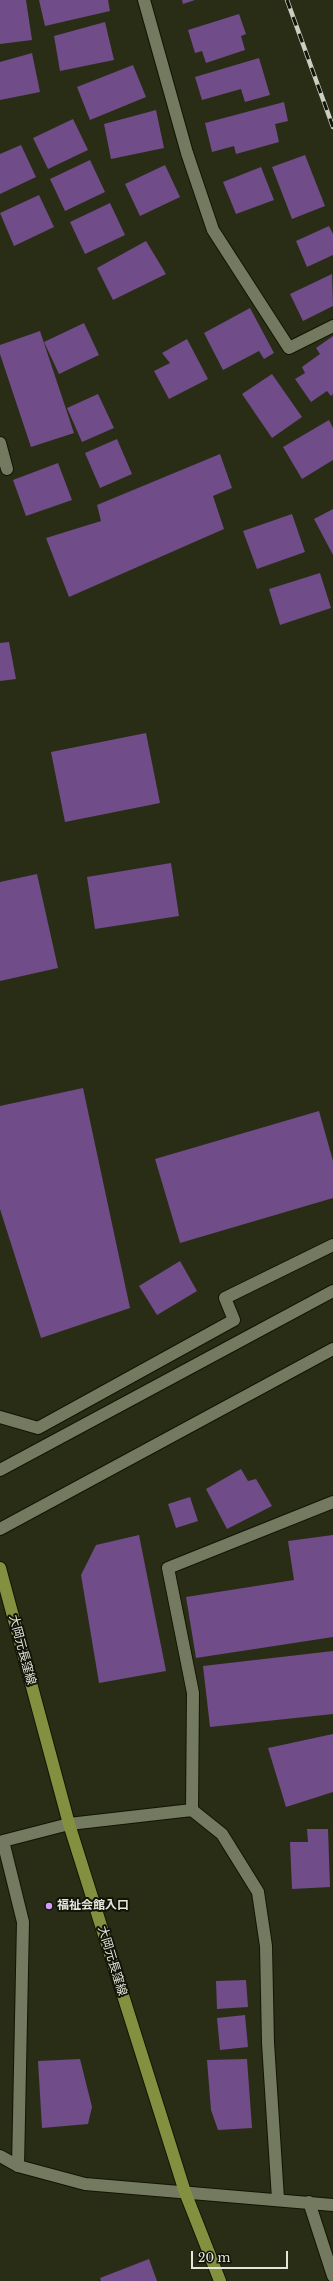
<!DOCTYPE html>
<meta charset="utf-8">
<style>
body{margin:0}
#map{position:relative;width:333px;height:2281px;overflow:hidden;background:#292d16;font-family:"Libre Baskerville",serif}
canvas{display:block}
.scale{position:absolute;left:191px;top:2251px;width:97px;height:18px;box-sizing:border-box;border:2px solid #e3e7d9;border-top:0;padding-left:5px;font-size:12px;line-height:14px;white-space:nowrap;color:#e3e7d9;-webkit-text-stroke:3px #12140a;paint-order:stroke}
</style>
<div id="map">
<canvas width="333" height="2281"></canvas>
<div class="scale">20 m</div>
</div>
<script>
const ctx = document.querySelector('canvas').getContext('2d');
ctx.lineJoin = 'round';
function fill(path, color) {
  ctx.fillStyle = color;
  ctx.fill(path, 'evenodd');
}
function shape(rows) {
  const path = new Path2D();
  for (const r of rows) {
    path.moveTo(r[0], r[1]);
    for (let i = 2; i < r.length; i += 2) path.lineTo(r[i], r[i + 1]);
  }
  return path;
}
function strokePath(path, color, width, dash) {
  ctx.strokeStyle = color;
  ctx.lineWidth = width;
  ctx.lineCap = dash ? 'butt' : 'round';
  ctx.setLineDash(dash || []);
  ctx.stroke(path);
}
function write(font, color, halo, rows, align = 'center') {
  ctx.font = font + ' "Libre Baskerville","Noto Sans JP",serif';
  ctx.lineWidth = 4;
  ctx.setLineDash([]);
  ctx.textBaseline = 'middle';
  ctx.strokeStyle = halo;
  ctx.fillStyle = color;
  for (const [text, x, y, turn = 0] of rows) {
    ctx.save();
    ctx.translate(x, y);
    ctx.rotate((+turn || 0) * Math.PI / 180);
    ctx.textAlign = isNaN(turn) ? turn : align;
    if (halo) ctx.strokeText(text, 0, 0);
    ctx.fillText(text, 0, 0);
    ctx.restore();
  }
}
fill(shape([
 [0,0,26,0,32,40,0,44],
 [39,0,108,0,110,11,45,26],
 [182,0,195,0,183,4],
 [239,14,246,34,241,36,245,50,206,63,202,51,195,53,188,30],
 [105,22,114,60,60,71,54,36],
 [32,53,40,92,0,100,0,62],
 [259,58,270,95,245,102,241,89,202,100,195,77],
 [133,65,146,97,90,120,77,87],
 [284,102,288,121,275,124,279,142,236,154,234,146,212,152,205,123],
 [156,110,164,148,111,159,104,124],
 [73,119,88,150,48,169,33,138],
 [21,145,36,177,0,194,0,154],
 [305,155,325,206,292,219,272,167],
 [90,160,105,192,65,211,50,179],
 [165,165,180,197,140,216,125,184],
 [261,167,274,200,236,214,223,182],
 [39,195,54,227,14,246,0,213],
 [110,203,125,235,85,254,70,222],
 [329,226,333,234,333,255,307,267,296,241],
 [146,241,166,274,113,300,97,268],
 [332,274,333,306,303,321,290,294],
 [250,308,274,353,264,359,259,351,223,370,204,333],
 [84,323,99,355,59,374,44,342],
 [40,331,74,433,31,447,0,354,0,345],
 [333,336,333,394,331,396,327,391,311,402,295,379,305,373,302,367,320,354,316,348],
 [187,339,208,379,169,399,154,371,170,363,162,353],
 [272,374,302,417,272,438,242,394],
 [98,394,114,428,82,442,67,408],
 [329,420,333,428,333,460,302,479,283,447],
 [117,439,132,474,100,488,85,453],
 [220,454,232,488,213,496,224,529,69,597,46,538,101,521,97,505],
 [58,463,72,500,26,516,13,480],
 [333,509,333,555,314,519],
 [292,514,305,552,257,569,243,531],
 [320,573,331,608,280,625,269,589],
 [9,642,16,679,0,681,0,643],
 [146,733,160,803,65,822,51,752],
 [171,863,179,916,95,929,87,877],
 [37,874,58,968,0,981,0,882],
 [83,1088,130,1308,41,1338,0,1209,0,1106],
 [319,1111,333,1161,333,1198,180,1243,155,1159],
 [180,1261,197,1291,157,1315,139,1286],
 [241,1469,248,1481,256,1479,272,1506,227,1529,206,1489],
 [190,1497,198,1521,176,1528,168,1504],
 [139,1535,166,1671,99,1683,81,1575,96,1545],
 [333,1535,333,1637,196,1658,186,1597,294,1580,288,1541],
 [333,1651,333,1714,210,1727,203,1666],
 [333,1734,333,1792,286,1807,268,1748],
 [307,1829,328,1829,330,1887,292,1889,290,1842,308,1842],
 [246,1980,248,2007,217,2009,216,1981],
 [245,2015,248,2047,220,2050,217,2018],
 [80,2059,92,2107,88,2124,42,2128,38,2061],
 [247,2059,252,2128,218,2130,211,2110,207,2060],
 [149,2259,157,2281,101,2281,100,2278]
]), '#704c88');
const street = shape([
 [144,0,187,153,213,230,289,348,333,326],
 [0,443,7,469],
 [0,1417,38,1428,234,1320,225,1298,333,1245],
 [192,1810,222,1834,258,1892,266,1946,268,2043,278,2199],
 [18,2166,23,1922,3,1841,69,1824,192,1810,193,1693,168,1568,333,1502],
 [309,2202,333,2276]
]);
const secondary = shape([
 [0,1470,333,1291],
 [0,1529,333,1349],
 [0,2156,18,2166,85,2184,333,2205]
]);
const primary = shape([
 [0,1568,69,1824,185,2192,220,2281]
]);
strokePath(street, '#121502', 14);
strokePath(secondary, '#121502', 14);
strokePath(primary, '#121502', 14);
strokePath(street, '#747a60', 12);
strokePath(secondary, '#747a60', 12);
strokePath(primary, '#83903f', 12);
const rail = shape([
 [287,0,333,127]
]);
strokePath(rail, '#cbcfc0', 4.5);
strokePath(rail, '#12140a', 3, [9]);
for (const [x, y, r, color] of [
 [49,1906,4,"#d59cfb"]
]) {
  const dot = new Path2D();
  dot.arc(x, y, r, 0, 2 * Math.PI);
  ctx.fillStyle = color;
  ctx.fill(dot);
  strokePath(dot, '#12140a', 1.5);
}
write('12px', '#e3e7d9', '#12140a', [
 ["大岡元長窪線",22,1650,75],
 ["大岡元長窪線",112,1961,73]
]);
write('bold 12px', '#e3e7d9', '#12140a', [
 ["福祉会館入口",57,1906]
], 'left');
</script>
